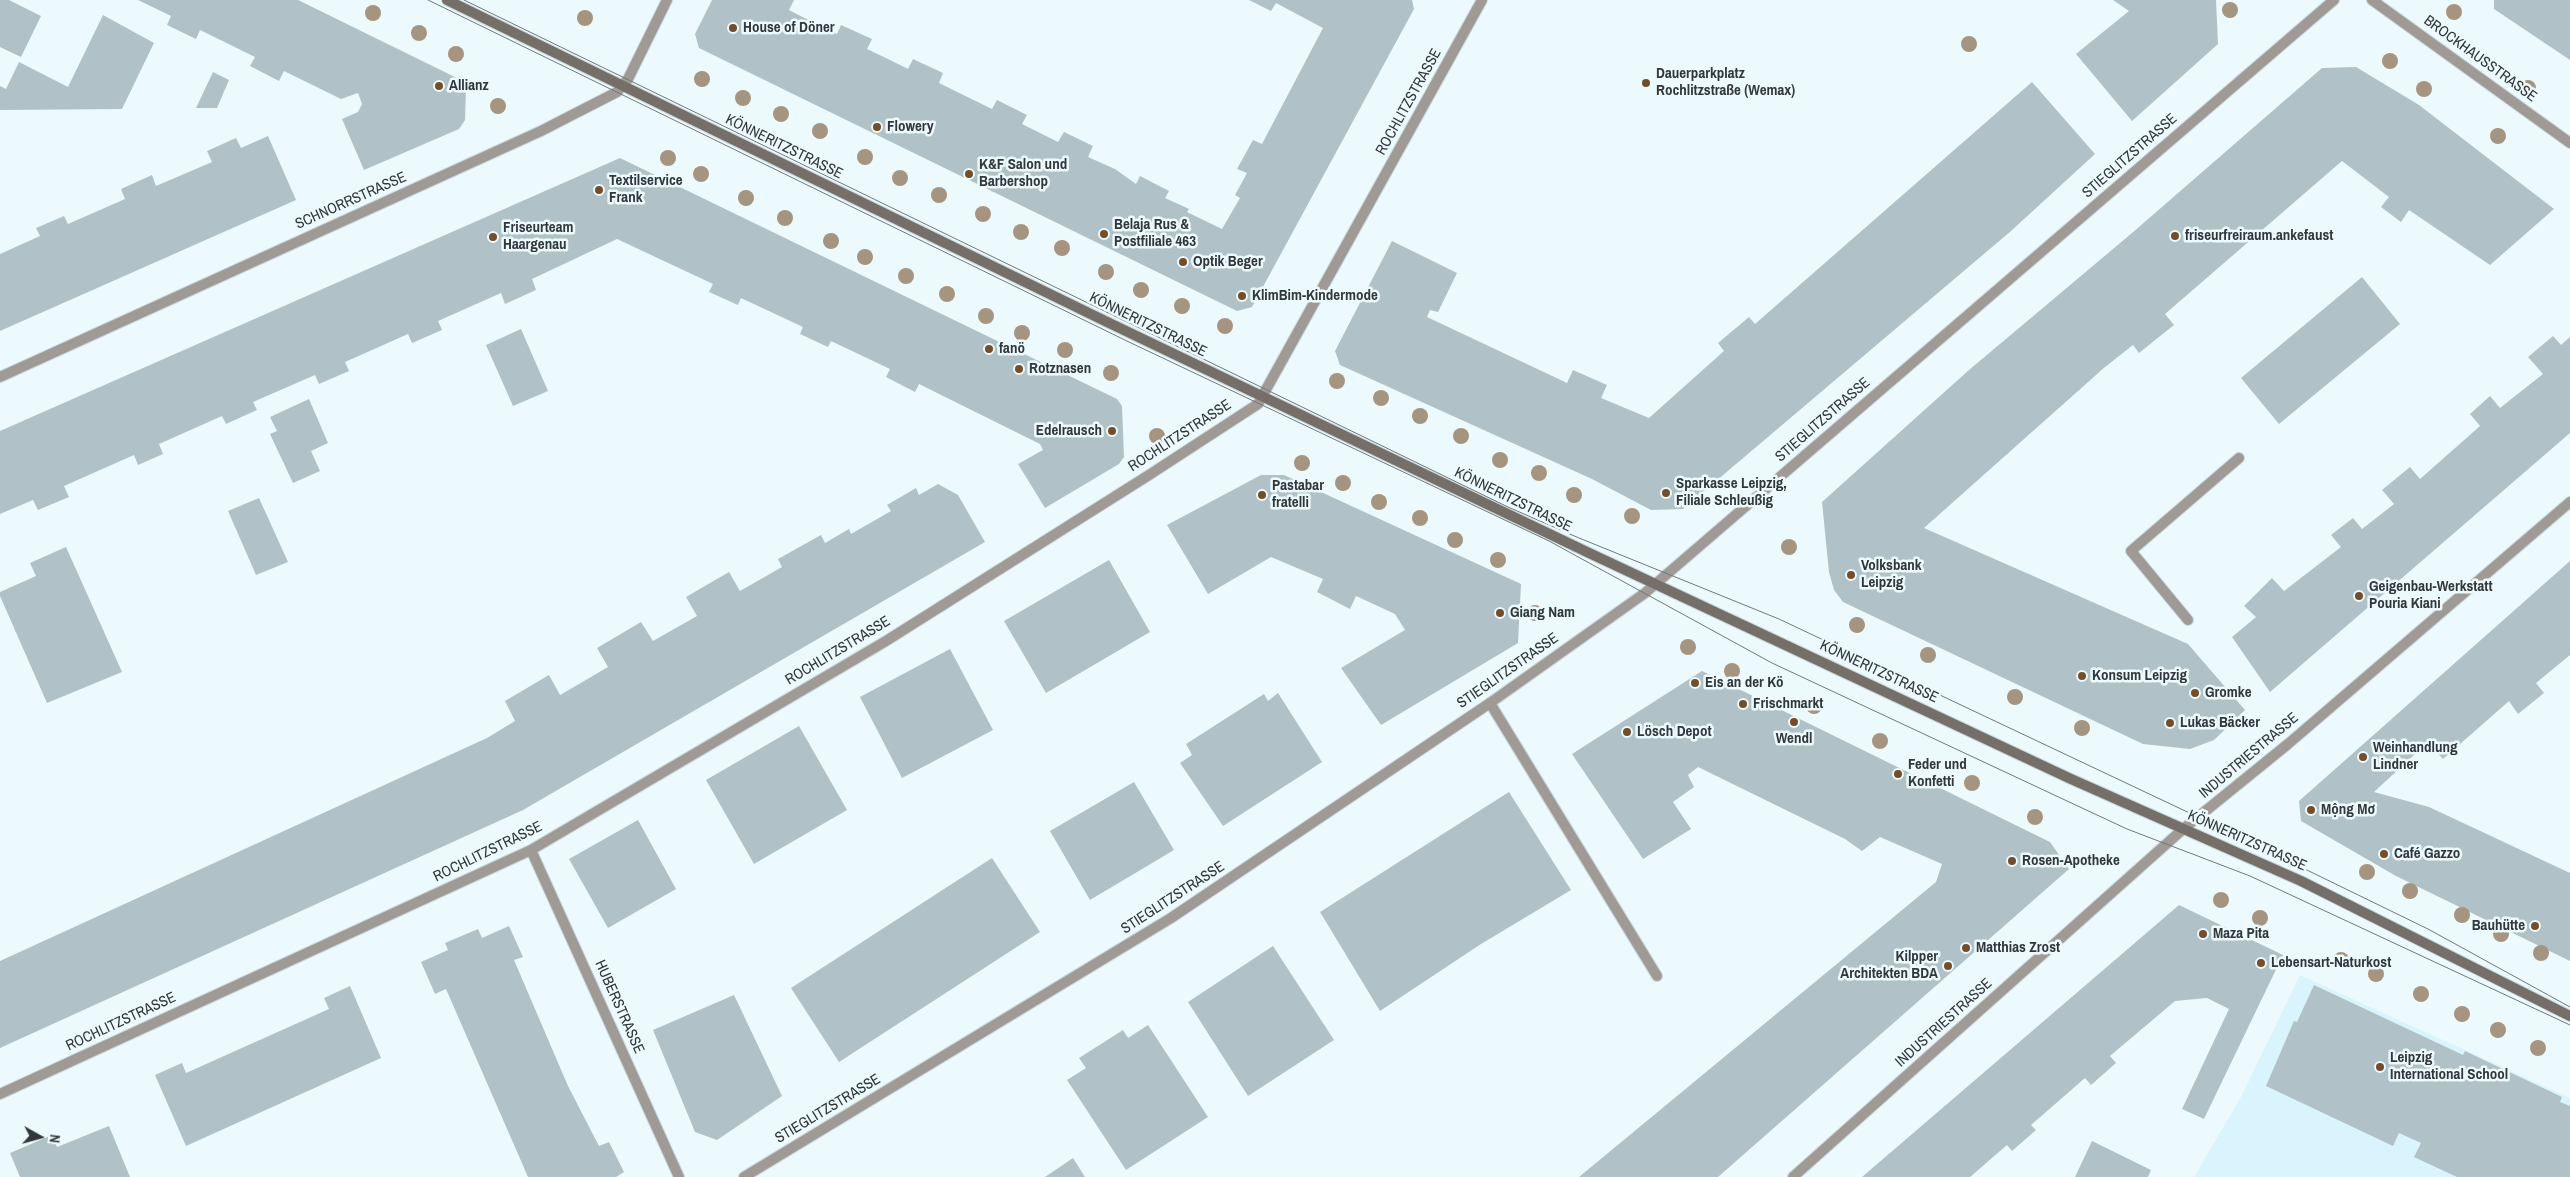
<!DOCTYPE html>
<meta charset="utf-8">
<style>
body{margin:0}
#map{position:relative;width:2570px;height:1177px;overflow:hidden;background:#ecfafe;font-family:"Archivo Narrow",sans-serif}
canvas{display:block}
.north{position:absolute;left:15px;top:1112px;width:50px;height:50px;-webkit-text-stroke:4px #ecfafe;paint-order:stroke;rotate:97deg;font-size:14px;font-weight:700;line-height:20px;text-align:center;color:#31373a}
.north::after{content:'';display:block;margin:auto;width:18px;height:22px;background:#31373a;clip-path:polygon(50% 0,100% 100%,50% 72%,0 100%)}
</style>
<div id="map">
<canvas width="2570" height="1177"></canvas>
<div class="north">N</div>
</div>
<script>
const ctx = document.querySelector('canvas').getContext('2d');
ctx.lineJoin = 'round';
function fill(path, color) {
  ctx.fillStyle = color;
  ctx.fill(path, 'evenodd');
}
function shape(rows) {
  const path = new Path2D();
  for (const r of rows) {
    path.moveTo(r[0], r[1]);
    for (let i = 2; i < r.length; i += 2) path.lineTo(r[i], r[i + 1]);
  }
  return path;
}
function strokePath(path, color, width, dash) {
  ctx.strokeStyle = color;
  ctx.lineWidth = width;
  ctx.lineCap = dash ? 'butt' : 'round';
  ctx.setLineDash(dash || []);
  ctx.stroke(path);
}
function write(font, color, halo, rows, align = 'center') {
  ctx.font = font + ' "Archivo Narrow",sans-serif';
  ctx.lineWidth = 5;
  ctx.setLineDash([]);
  ctx.textBaseline = 'middle';
  ctx.strokeStyle = halo;
  ctx.fillStyle = color;
  for (const [text, x, y, turn = 0] of rows) {
    ctx.save();
    ctx.translate(x, y);
    ctx.rotate((+turn || 0) * Math.PI / 180);
    ctx.textAlign = isNaN(turn) ? turn : align;
    if (halo) ctx.strokeText(text, 0, 0);
    ctx.fillText(text, 0, 0);
    ctx.restore();
  }
}
fill(shape([
 [2300,975,2570,1098,2570,1177,2194,1177,2241,1097]
]), '#d9f4fd');
fill(shape([
 [0,0,9,0,41,16,21,57,0,47],
 [138,0,298,0,461,80,466,89,465,120,459,129,364,170,342,119,358,112,362,104,358,93,341,99,284,71,279,81,250,66,255,57,200,30,196,39,167,25,171,16],
 [712,0,794,0,789,10,816,24,837,34,841,25,872,39,867,49,890,60,908,69,913,59,943,73,939,83,992,109,997,100,1027,115,1022,124,1058,142,1064,132,1093,146,1088,157,1115,169,1136,184,1140,176,1169,191,1165,198,1189,209,1187,212,1222,229,1240,198,1235,195,1247,173,1237,169,1253,140,1262,144,1323,28,1276,3,1271,11,1249,0,1412,0,1414,9,1252,307,1237,311,699,48,695,34],
 [2113,0,2216,0,2218,44,2132,121,2076,54,2129,11],
 [2494,0,2570,0,2570,60,2494,9],
 [103,15,154,43,122,109,0,110,0,86,6,89,19,62,68,87],
 [2356,67,2419,105,2554,209,2490,265,2409,210,2401,222,2381,207,2389,197,2342,161,2165,314,2174,325,2139,353,2133,345,2105,367,1924,528,2188,644,2245,710,2214,740,2190,749,2143,744,1843,602,1834,590,1829,572,1822,502,1969,370,2132,233,2322,68],
 [213,72,229,80,217,108,196,108],
 [2032,82,2095,154,2011,231,1683,509,1651,510,1592,479,1340,365,1335,351,1392,241,1457,273,1438,312,1430,310,1427,317,1567,383,1573,370,1607,385,1601,398,1649,418,1724,351,1718,343,1749,317,1755,324],
 [268,136,296,200,0,331,0,254,40,236,36,228,64,216,68,224,125,199,121,189,152,175,156,186,212,162,207,151,236,138,241,148],
 [620,158,1117,399,1122,406,1124,457,1119,464,1045,508,1018,464,1043,450,1040,444,919,384,915,392,886,377,890,369,831,341,828,347,800,334,803,327,741,298,738,305,709,292,713,284,617,239,532,279,536,290,505,304,501,293,438,321,442,330,412,343,408,334,345,362,349,371,319,384,315,375,253,402,257,410,226,424,222,416,159,444,163,454,138,465,134,455,64,486,69,497,38,510,33,500,0,514,0,431],
 [2362,277,2400,324,2279,424,2241,378],
 [521,329,548,391,513,406,486,345],
 [2553,336,2561,345,2570,337,2570,433,2270,692,2232,637,2256,617,2244,606,2272,578,2284,591,2341,547,2331,535,2353,518,2362,529,2394,504,2382,490,2410,467,2420,479,2480,426,2470,414,2490,396,2500,408,2543,374,2528,357],
 [309,399,328,443,311,451,320,471,293,483,270,434,277,431,270,417],
 [1261,475,1284,475,1521,584,1518,643,1381,725,1341,668,1405,630,1395,614,1356,596,1350,609,1317,592,1323,579,1271,557,1208,594,1167,525],
 [938,484,958,495,985,542,523,810,0,1048,0,961,487,738,515,721,505,701,549,675,560,695,579,684,608,667,597,648,641,622,653,641,697,616,686,597,729,572,740,591,782,567,778,559,821,535,825,543,849,529,851,534,891,511,887,505,916,488,919,495],
 [259,498,288,562,256,575,228,511],
 [66,547,122,672,47,703,0,596,0,592,36,576,30,563],
 [1109,560,1150,632,1046,693,1004,621],
 [2570,561,2570,655,2536,683,2544,693,2518,714,2509,701,2443,759,2428,742,2374,792,2429,807,2570,873,2570,961,2396,876,2301,821,2299,801],
 [950,649,993,730,902,778,860,697],
 [1702,671,2050,842,2069,869,1718,1177,1579,1177,1936,882,1942,864,1880,837,1862,851,1845,839,1698,767,1688,775,1694,787,1673,802,1691,829,1643,859,1572,754],
 [1278,693,1322,762,1223,826,1180,763,1192,755,1186,744,1264,694,1268,701],
 [799,726,847,810,754,864,706,780],
 [1134,782,1174,850,1090,900,1050,831],
 [1509,792,1571,890,1481,944,1380,1011,1320,912],
 [638,820,676,889,608,928,569,859],
 [992,858,1040,932,839,1062,791,988],
 [2179,905,2283,955,2204,1119,2182,1109,2229,1009,2207,998,2175,1001,2110,1056,2116,1063,2091,1085,2085,1078,2031,1125,2036,1130,2012,1151,2007,1145,1970,1177,1862,1177],
 [509,926,523,957,514,960,568,1086,599,1146,609,1142,624,1172,616,1177,528,1177,446,989,435,994,421,962,448,950,445,943,478,929,482,938],
 [1273,946,1334,1040,1248,1096,1188,1002],
 [2314,985,2463,1055,2465,1051,2562,1097,2560,1102,2570,1106,2570,1177,2457,1177,2414,1157,2421,1143,2399,1133,2393,1146,2266,1086,2294,1021,2297,1022],
 [350,986,381,1058,186,1146,155,1075,182,1063,186,1073,329,1009,324,998],
 [734,995,782,1096,717,1140,695,1132,653,1030],
 [1148,1025,1208,1117,1126,1170,1067,1080,1086,1068,1079,1058,1123,1030,1128,1038],
 [109,1126,130,1177,20,1177,10,1153,52,1135,57,1147],
 [2092,1141,2151,1170,2148,1177,2075,1177],
 [1073,1158,1085,1177,1045,1177]
]), '#b0c1c7');
const lane = shape([
 [2188,620,2131,551,2239,458],
 [1490,703,1657,976]
]);
const street = shape([
 [2372,0,2570,143],
 [0,377,541,131,617,92,628,79,667,0],
 [531,850,679,1177],
 [0,1094,531,850,886,641,1149,475,1258,404,1482,0],
 [744,1177,1171,918,1490,703,1645,593,2334,0],
 [1793,1177,2182,830,2288,744,2570,502]
]);
const secondary = shape([
 [447,0,1103,320,1587,552,2071,779,2301,881,2570,1016]
]);
strokePath(lane, '#cad7db', 12);
strokePath(street, '#cad7db', 12);
strokePath(secondary, '#cad7db', 12);
strokePath(lane, '#a09a96', 10);
strokePath(street, '#a09a96', 10);
strokePath(secondary, '#766e68', 10);
strokePath(shape([
 [428,0,1129,342,1549,541,1772,663,2127,829,2250,876,2570,1025],
 [464,0,1508,507,1579,538,1779,619,2198,817,2428,929,2570,1007]
]), '#6f787b', 1);
ctx.fillStyle = '#a59480';
for (const [x, y] of [
 [2230,10],
 [2454,12],
 [373,13],
 [585,18],
 [419,33],
 [1969,44],
 [456,54],
 [2390,61],
 [702,79],
 [2528,88],
 [2424,89],
 [743,98],
 [498,106],
 [781,114],
 [820,131],
 [2498,136],
 [865,157],
 [668,158],
 [701,174],
 [900,178],
 [939,195],
 [746,198],
 [983,214],
 [785,218],
 [1021,232],
 [831,241],
 [1062,248],
 [865,257],
 [1106,272],
 [906,276],
 [1141,290],
 [947,294],
 [1182,306],
 [986,316],
 [1225,326],
 [1022,333],
 [1065,350],
 [1111,373],
 [1337,381],
 [1381,398],
 [1420,416],
 [1157,436],
 [1461,436],
 [1500,460],
 [1302,463],
 [1539,473],
 [1343,483],
 [1574,495],
 [1379,502],
 [1632,516],
 [1420,518],
 [1455,540],
 [1789,547],
 [1498,560],
 [1535,613],
 [1857,625],
 [1688,647],
 [1928,655],
 [1732,671],
 [2015,697],
 [1814,706],
 [2082,728],
 [1880,741],
 [1972,783],
 [2035,817],
 [2367,872],
 [2410,891],
 [2221,900],
 [2462,915],
 [2260,918],
 [2501,934],
 [2541,953],
 [2341,960],
 [2376,974],
 [2421,994],
 [2462,1014],
 [2498,1030],
 [2538,1048]
]) {
  ctx.beginPath();
  ctx.arc(x, y, 8, 0, 2 * Math.PI);
  ctx.fill();
}
for (const [x, y, r, color] of [
 [733,28,5,"#744d2a"],
 [1646,83,5,"#744d2a"],
 [439,86,5,"#744d2a"],
 [877,127,5,"#744d2a"],
 [969,174,5,"#744d2a"],
 [599,190,5,"#744d2a"],
 [1104,234,5,"#744d2a"],
 [2175,236,5,"#744d2a"],
 [493,237,5,"#744d2a"],
 [1183,262,5,"#744d2a"],
 [1242,296,5,"#744d2a"],
 [989,349,5,"#744d2a"],
 [1019,369,5,"#744d2a"],
 [1112,431,5,"#744d2a"],
 [1666,493,5,"#744d2a"],
 [1262,495,5,"#744d2a"],
 [1851,575,5,"#744d2a"],
 [2359,596,5,"#744d2a"],
 [1500,613,5,"#744d2a"],
 [2082,676,5,"#744d2a"],
 [1695,683,5,"#744d2a"],
 [2195,693,5,"#744d2a"],
 [1743,704,5,"#744d2a"],
 [1794,722,5,"#744d2a"],
 [2170,723,5,"#744d2a"],
 [1627,732,5,"#744d2a"],
 [2363,757,5,"#744d2a"],
 [1898,774,5,"#744d2a"],
 [2311,810,5,"#744d2a"],
 [2384,854,5,"#744d2a"],
 [2012,861,5,"#744d2a"],
 [2535,926,5,"#744d2a"],
 [2203,934,5,"#744d2a"],
 [1966,948,5,"#744d2a"],
 [2261,963,5,"#744d2a"],
 [1948,966,5,"#744d2a"],
 [2380,1067,5,"#744d2a"]
]) {
  const dot = new Path2D();
  dot.arc(x, y, r, 0, 2 * Math.PI);
  ctx.fillStyle = color;
  ctx.fill(dot);
  strokePath(dot, '#ecfafe', 2);
}
write('bold 15px', '#31373a', '#ecfafe', [
 ["House of Döner",743,28],
 ["Dauerparkplatz",1656,74],
 ["Rochlitzstraße (Wemax)",1656,91],
 ["Allianz",449,86],
 ["Flowery",887,127],
 ["K&F Salon und",979,165],
 ["Barbershop",979,182],
 ["Textilservice",609,181],
 ["Frank",609,198],
 ["Belaja Rus &",1114,225],
 ["Postfiliale 463",1114,242],
 ["Friseurteam",503,228],
 ["Haargenau",503,245],
 ["friseurfreiraum.ankefaust",2185,236],
 ["Optik Beger",1193,262],
 ["KlimBim-Kindermode",1252,296],
 ["fanö",999,349],
 ["Rotznasen",1029,369],
 ["Edelrausch",1102,431,"right"],
 ["Sparkasse Leipzig,",1676,484],
 ["Filiale Schleußig",1676,501],
 ["Pastabar",1272,486],
 ["fratelli",1272,503],
 ["Volksbank",1861,566],
 ["Leipzig",1861,583],
 ["Geigenbau-Werkstatt",2369,587],
 ["Pouria Kiani",2369,604],
 ["Giang Nam",1510,613],
 ["Konsum Leipzig",2092,676],
 ["Eis an der Kö",1705,683],
 ["Gromke",2205,693],
 ["Frischmarkt",1753,704],
 ["Lukas Bäcker",2180,723],
 ["Lösch Depot",1637,732],
 ["Wendl",1794,739,"center"],
 ["Weinhandlung",2373,748],
 ["Lindner",2373,765],
 ["Feder und",1908,765],
 ["Konfetti",1908,782],
 ["Mộng Mơ",2321,810],
 ["Café Gazzo",2394,854],
 ["Rosen-Apotheke",2022,861],
 ["Bauhütte",2525,926,"right"],
 ["Maza Pita",2213,934],
 ["Matthias Zrost",1976,948],
 ["Kilpper",1938,957,"right"],
 ["Architekten BDA",1938,974,"right"],
 ["Lebensart-Naturkost",2271,963],
 ["Leipzig",2390,1058],
 ["International School",2390,1075]
], 'left');
write('15px', '#31373a', '#ecfafe', [
 ["BROCKHAUSSTRASSE",2480,59,36],
 ["ROCHLITZSTRASSE",1409,102,-61],
 ["KÖNNERITZSTRASSE",784,147,26],
 ["STIEGLITZSTRASSE",2130,156,-41],
 ["SCHNORRSTRASSE",351,201,-24],
 ["KÖNNERITZSTRASSE",1148,325,26],
 ["STIEGLITZSTRASSE",1823,420,-41],
 ["ROCHLITZSTRASSE",1180,436,-33],
 ["KÖNNERITZSTRASSE",1513,500,26],
 ["ROCHLITZSTRASSE",838,651,-31],
 ["STIEGLITZSTRASSE",1508,671,-35],
 ["KÖNNERITZSTRASSE",1879,672,25],
 ["INDUSTRIESTRASSE",2249,756,-40],
 ["KÖNNERITZSTRASSE",2247,841,24],
 ["ROCHLITZSTRASSE",488,852,-26],
 ["STIEGLITZSTRASSE",1173,898,-33],
 ["HUBERSTRASSE",619,1007,66],
 ["ROCHLITZSTRASSE",121,1022,-25],
 ["INDUSTRIESTRASSE",1944,1023,-42],
 ["STIEGLITZSTRASSE",828,1109,-31]
]);
</script>
